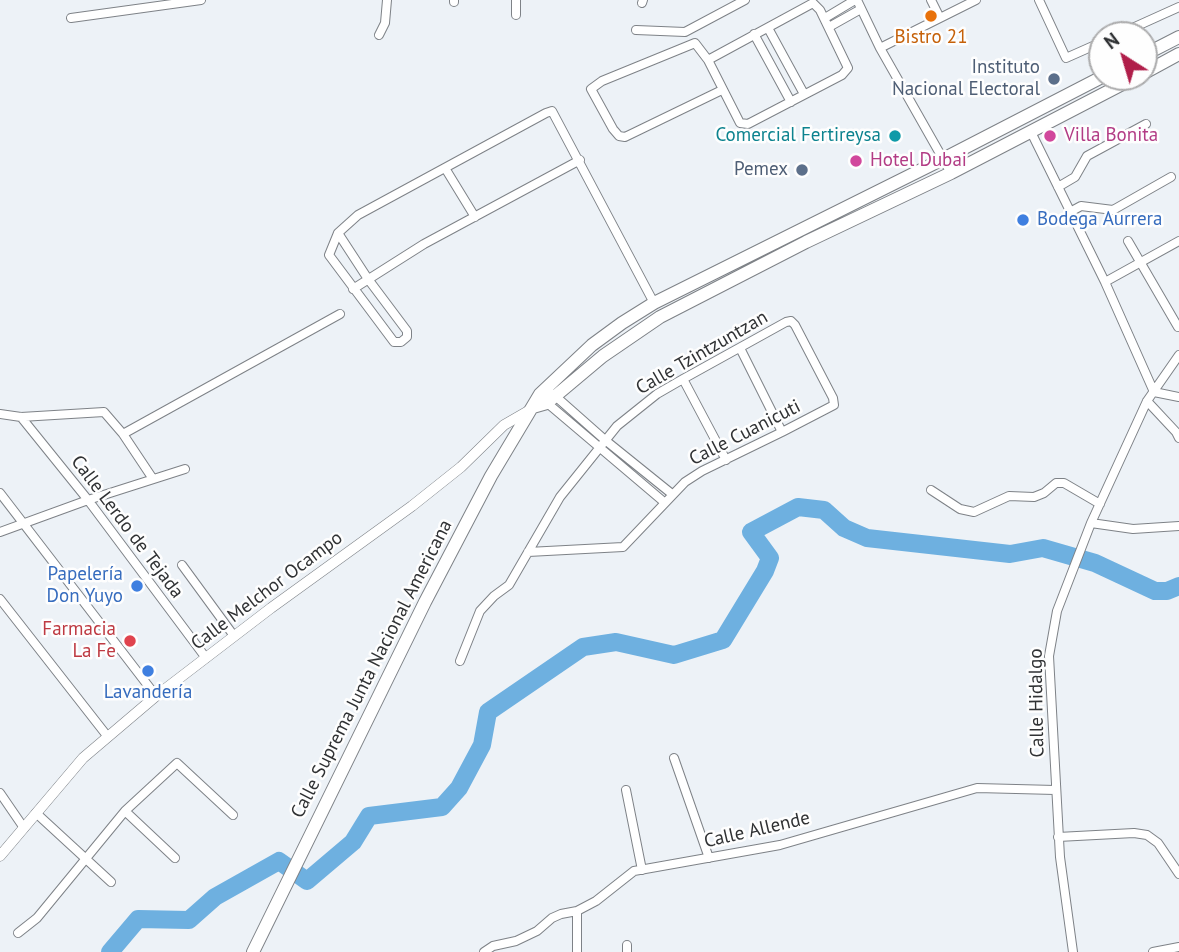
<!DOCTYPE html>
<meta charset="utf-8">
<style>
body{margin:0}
#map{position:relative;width:1179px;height:952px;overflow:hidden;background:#edf2f7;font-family:"PT Sans",sans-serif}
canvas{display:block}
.north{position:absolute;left:1088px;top:21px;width:70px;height:70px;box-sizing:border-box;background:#fefefe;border:2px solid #acacad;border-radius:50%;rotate:323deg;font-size:19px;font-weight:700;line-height:28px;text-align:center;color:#303234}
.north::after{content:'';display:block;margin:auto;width:24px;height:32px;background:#b01e4a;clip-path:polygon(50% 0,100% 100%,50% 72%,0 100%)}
</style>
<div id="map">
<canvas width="1179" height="952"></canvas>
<div class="north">N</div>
</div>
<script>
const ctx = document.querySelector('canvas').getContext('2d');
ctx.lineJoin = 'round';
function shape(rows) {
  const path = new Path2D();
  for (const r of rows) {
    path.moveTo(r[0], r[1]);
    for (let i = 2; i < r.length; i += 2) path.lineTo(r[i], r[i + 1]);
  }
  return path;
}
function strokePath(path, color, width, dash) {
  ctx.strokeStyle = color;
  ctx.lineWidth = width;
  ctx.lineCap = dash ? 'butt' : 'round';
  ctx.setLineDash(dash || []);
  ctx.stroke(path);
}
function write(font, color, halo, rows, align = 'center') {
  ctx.font = font + ' "PT Sans",sans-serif';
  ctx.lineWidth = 5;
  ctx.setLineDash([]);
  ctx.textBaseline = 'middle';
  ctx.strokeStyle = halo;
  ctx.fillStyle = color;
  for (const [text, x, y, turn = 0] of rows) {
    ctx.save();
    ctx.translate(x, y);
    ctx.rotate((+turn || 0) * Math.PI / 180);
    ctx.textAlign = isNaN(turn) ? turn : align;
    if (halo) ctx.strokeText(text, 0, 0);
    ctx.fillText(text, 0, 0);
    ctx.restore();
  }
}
strokePath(shape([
 [110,952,138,919,189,920,215,897,279,861,307,881,353,842,369,816,442,807,459,788,482,745,488,712,583,647,616,642,674,655,723,640,765,571,770,558,751,532,798,507,824,510,844,528,867,538,1010,554,1043,548,1095,563,1155,591,1167,591,1179,586]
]), '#6eb0e0', 18);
const minor = shape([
 [454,0,454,2],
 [516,0,516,15],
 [857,0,880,48,951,173],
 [931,0,940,18],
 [1039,0,1066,58,1102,42],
 [642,3,643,0],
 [71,18,201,0],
 [825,18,855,0],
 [829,27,861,9],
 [768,28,804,94],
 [636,30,685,32,745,0],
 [754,34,791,102],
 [379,35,385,23,387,0],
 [1117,35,1179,7],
 [880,48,976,0],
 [708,60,813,3,820,10,848,68,842,75,748,124,740,123,708,60,695,43,602,81,591,89,613,129,619,136,625,137,722,90],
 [1031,132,1105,282,1154,392],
 [445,168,475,217],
 [1058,187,1075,177,1087,156,1146,124],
 [1070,212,1081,206,1113,210,1171,177],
 [338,233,368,279,407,331,407,337,401,342,394,342,329,255,338,233,358,215,546,113,552,111,654,303],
 [1128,241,1178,327],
 [1105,282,1179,241],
 [353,289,424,244,580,160],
 [740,348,782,432],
 [683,379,726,460],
 [1154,392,1179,397],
 [553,394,605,440,672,494],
 [1147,401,1176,432,1179,438],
 [546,402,664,502],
 [0,414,21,417,104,412,123,434,153,479],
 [21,417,88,500,206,658],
 [123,434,340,314],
 [931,490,960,509,974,512,1009,496,1034,497,1044,493,1056,483,1064,483,1100,504],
 [0,493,156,696],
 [1091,523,1133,529,1179,526],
 [0,532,88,500,185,469],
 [182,565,234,636],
 [0,599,108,737],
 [460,661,480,611,494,596,509,585,560,497,617,426,657,394,683,379,786,322,791,321,795,325,833,398,834,405,782,432,702,471,685,482,623,547,528,552],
 [674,758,709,858],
 [626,790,642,870],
 [0,793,24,828],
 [125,811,175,858],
 [36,813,111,882],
 [1058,837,1134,833,1147,835,1158,843,1179,874],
 [577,911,577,952],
 [18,933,37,918,125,811,177,763,233,815],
 [484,952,493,946,516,941,537,931,552,918,561,914,577,911,596,901,634,871,780,845,977,788,1055,790],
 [627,952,627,945],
 [1073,952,1060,857,1049,656,1057,611,1091,523,1147,401,1179,355],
 [1153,952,1179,947]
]);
const tertiary = shape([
 [0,856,83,758,156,696,271,608,412,506,461,467,504,425,530,410]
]);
const primary = shape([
 [1144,55,1179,37],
 [1144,73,1179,54],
 [533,407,547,403,603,356,660,317,806,242,951,173,1136,77],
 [253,952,425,602,491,476,540,394,592,345,622,323,654,303,943,159,1102,77]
]);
strokePath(minor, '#7e8287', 10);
strokePath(tertiary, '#7e8287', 11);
strokePath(primary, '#7e8287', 14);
strokePath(minor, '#fff', 8);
strokePath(tertiary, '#fff', 10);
strokePath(primary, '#fff', 12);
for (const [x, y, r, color] of [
 [931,16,7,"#e8710a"],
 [1054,79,7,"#5c6f8a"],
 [895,136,7,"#0f9aa8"],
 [1050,136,7,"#d1479c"],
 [856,161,7,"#d1479c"],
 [802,170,7,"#5c6f8a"],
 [1023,220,7,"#3f7fe0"],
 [137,586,7,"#3f7fe0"],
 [130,641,7,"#e0444e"],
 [148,671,7,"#3f7fe0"]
]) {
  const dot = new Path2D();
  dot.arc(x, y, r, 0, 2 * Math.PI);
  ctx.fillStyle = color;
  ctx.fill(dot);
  strokePath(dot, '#fefefe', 2.5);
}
write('19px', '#c56008', '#fefefe', [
 ["Bistro 21",931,38]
]);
write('19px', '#4e5e75', '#fefefe', [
 ["Instituto",1040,68],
 ["Nacional Electoral",1040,90],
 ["Pemex",788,170]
], 'right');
write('19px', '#0d838f', '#fefefe', [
 ["Comercial Fertireysa",881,136]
], 'right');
write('19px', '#b23c85', '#fefefe', [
 ["Villa Bonita",1064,136],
 ["Hotel Dubai",870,161]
], 'left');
write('19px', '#366cbe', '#fefefe', [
 ["Bodega Aurrera",1037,220],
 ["Papelería",123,575,"right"],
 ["Don Yuyo",123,597,"right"],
 ["Lavandería",148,693,"center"]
], 'left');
write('19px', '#303234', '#fefefe', [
 ["Calle Tzintzuntzan",702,353,-30],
 ["Calle Cuanicuti",745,433,-27],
 ["Calle Lerdo de Tejada",127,527,53],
 ["Calle Melchor Ocampo",267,591,-37],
 ["Calle Suprema Junta Nacional Americana",372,669,-63],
 ["Calle Hidalgo",1037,703,-91],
 ["Calle Allende",757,830,-13]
]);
write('19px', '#be3a42', '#fefefe', [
 ["Farmacia",116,630],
 ["La Fe",116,652]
], 'right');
</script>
